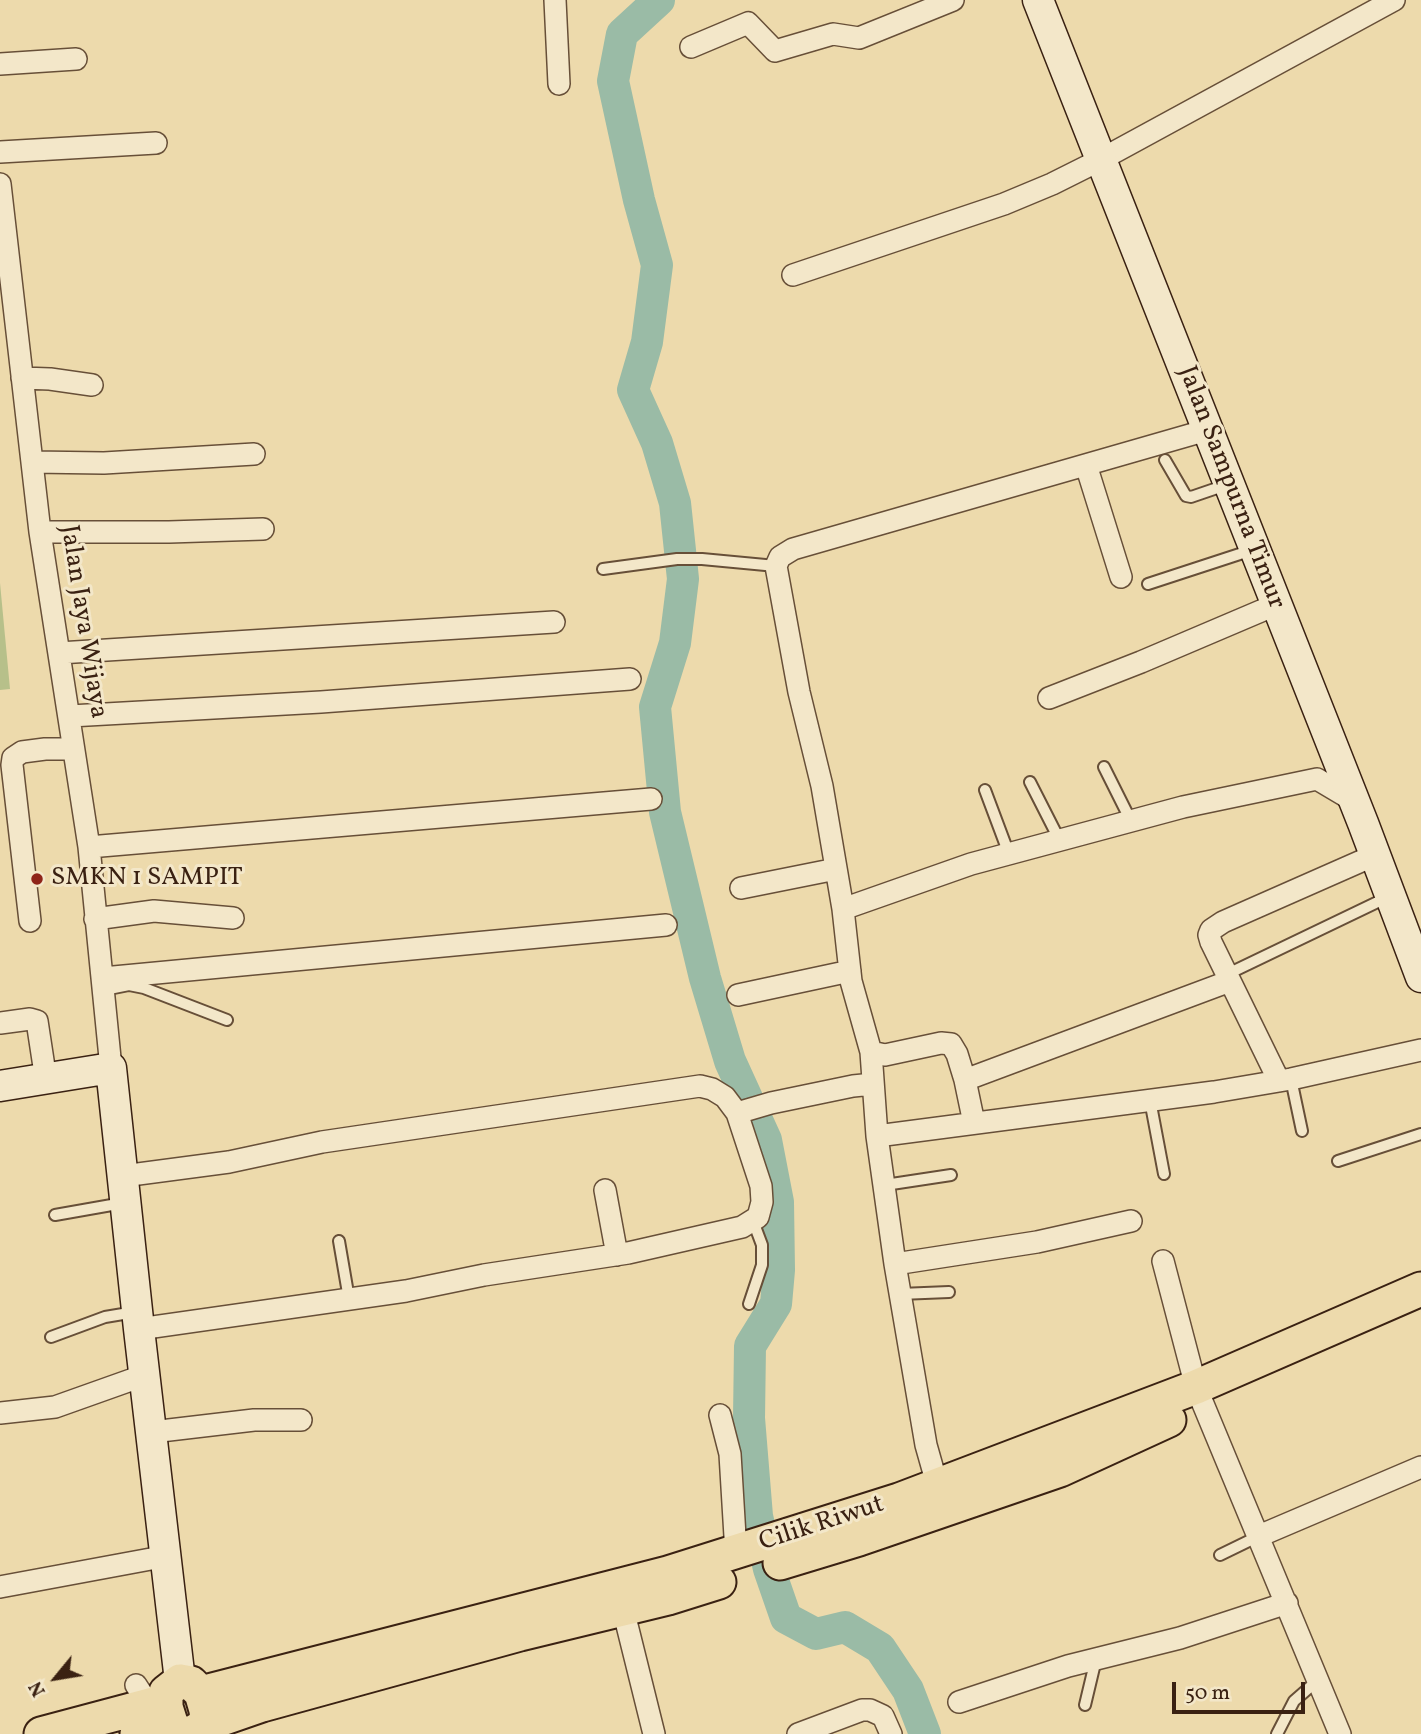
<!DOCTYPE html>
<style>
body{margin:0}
#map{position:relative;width:1421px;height:1734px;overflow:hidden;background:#eddaac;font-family:Vollkorn,serif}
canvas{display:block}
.north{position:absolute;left:21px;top:1643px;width:70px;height:70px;-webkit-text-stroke:5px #f3e7c9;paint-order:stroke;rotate:240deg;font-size:19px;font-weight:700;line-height:28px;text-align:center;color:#3a2112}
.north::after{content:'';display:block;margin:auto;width:24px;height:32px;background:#3a2112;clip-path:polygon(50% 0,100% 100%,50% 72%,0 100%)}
.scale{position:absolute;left:1172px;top:1682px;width:133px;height:32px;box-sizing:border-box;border:4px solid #3a2112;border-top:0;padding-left:9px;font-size:21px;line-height:24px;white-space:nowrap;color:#3a2112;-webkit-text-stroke:5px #f3e7c9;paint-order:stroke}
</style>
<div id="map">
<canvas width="1421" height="1734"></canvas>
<div class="north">N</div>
<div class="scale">50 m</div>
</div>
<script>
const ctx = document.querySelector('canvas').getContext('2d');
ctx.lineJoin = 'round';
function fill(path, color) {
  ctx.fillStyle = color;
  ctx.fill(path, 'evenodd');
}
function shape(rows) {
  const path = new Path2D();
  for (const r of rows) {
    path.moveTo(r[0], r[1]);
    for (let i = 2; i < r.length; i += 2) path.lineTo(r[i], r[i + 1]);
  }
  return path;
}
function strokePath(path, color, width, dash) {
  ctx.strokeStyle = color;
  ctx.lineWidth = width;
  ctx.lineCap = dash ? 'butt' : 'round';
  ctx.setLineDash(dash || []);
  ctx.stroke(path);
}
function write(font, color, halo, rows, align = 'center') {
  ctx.font = font + ' Vollkorn,serif';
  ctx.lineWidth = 6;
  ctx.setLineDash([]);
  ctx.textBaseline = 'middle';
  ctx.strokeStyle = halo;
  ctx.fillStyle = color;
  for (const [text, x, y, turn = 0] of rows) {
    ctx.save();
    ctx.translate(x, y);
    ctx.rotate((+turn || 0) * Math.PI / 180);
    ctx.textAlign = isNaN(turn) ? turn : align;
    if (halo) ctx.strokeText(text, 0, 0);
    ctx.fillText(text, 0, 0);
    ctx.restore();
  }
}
fill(shape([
 [0,583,10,689,0,690]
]), '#b7c08a');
strokePath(shape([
 [659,0,622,34,613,81,639,200,657,265,647,342,633,390,657,443,675,503,683,579,675,643,655,707,665,812,705,978,730,1061,766,1140,778,1202,779,1270,776,1304,750,1346,749,1418,757,1516,769,1569,786,1618,816,1634,845,1627,880,1648,908,1690,925,1734]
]), '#9abba6', 32);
const lane = shape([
 [1165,460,1186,496,1191,497,1226,485],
 [603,569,677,559,702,559,776,566],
 [1148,584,1252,550],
 [1104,767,1131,821],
 [1030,782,1060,841],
 [985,790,1009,854],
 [1236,970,1388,897],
 [104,990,129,985,144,988,227,1020],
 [1291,1079,1302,1131],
 [1150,1100,1164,1174],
 [1338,1161,1421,1134],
 [885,1185,951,1175],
 [55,1215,123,1203],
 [339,1241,349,1299],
 [900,1294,949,1292],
 [749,1304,762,1265,762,1245,753,1221],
 [51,1337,105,1317,135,1312],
 [1220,1555,1259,1536],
 [1085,1705,1096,1659],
 [1277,1734,1294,1701,1318,1680]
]);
const street = shape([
 [555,0,559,84],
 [691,47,748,23,775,51,833,34,859,38,953,0],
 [0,64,76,59],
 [0,152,156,143],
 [0,184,40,532,89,847,111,1068],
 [793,275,1004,204,1052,184,1100,160,1394,0],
 [22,378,50,379,92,385],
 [32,462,104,463,254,454],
 [1086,465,1121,577],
 [40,532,169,532,263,529],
 [59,653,554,622],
 [1049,698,1141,662,1275,605],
 [70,716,321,702,630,679],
 [89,847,651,799],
 [741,888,836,869],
 [843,909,971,864,1183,807,1317,779,1354,801],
 [95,919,154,911,233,918],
 [30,921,12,765,13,758,22,752,45,749,73,749],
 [103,978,666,925],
 [738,995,850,971],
 [0,1023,30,1019,37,1021,46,1080],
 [871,1052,885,1055,941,1043,951,1044,957,1054,965,1080,974,1123],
 [965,1080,1230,981],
 [1279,1081,1211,942,1209,935,1211,930,1223,922,1375,855],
 [737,1113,771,1103,853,1086,873,1084],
 [877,1136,1214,1092,1291,1079,1421,1050],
 [123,1176,229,1162,322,1142,700,1086,712,1089,725,1097,737,1113,761,1186,762,1202,758,1217,742,1227,628,1253,484,1275,406,1291,139,1329],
 [605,1190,617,1255],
 [1163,1261,1196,1387,1340,1734],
 [895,1264,1037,1242,1131,1221],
 [0,1413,55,1407,145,1375],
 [720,1415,730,1454,736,1553],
 [152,1432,254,1420,301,1420],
 [937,1484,926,1445,895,1264,877,1136,871,1052,851,981,843,909,822,786,799,692,776,566,780,557,793,549,1207,430],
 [1259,1536,1421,1467],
 [0,1587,167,1556],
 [623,1609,654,1734],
 [136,1685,149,1705],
 [959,1702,1068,1666,1180,1638,1287,1603],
 [798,1734,862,1710,870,1710,883,1716,891,1734]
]);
const secondary = shape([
 [1038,0,1363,823,1421,977],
 [0,1086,111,1068,139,1329,180,1681]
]);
const primary = shape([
 [780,1563,859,1539,1060,1470,1169,1420],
 [180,1681,191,1683,201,1693,206,1710,207,1724,192,1733,181,1733,172,1726,166,1707,166,1692,180,1681],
 [201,1693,668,1573,899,1500,1196,1387,1421,1289],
 [207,1724,262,1705,520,1634,668,1598,719,1582],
 [41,1734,165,1701],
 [137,1734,172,1726]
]);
strokePath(lane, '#674f38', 14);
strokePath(street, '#674f38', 24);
strokePath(secondary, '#3a2112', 33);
strokePath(primary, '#3a2112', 37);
strokePath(lane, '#f3e7c9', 10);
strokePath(street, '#f3e7c9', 21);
strokePath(secondary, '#f3e7c9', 30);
strokePath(primary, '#eddaac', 33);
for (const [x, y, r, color] of [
 [37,879,7,"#8f2418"]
]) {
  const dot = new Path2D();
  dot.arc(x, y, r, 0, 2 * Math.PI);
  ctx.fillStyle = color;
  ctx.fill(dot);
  strokePath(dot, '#f3e7c9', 2.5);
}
write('26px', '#3a2112', '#f3e7c9', [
 ["Jalan Sampurna Timur",1230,488,69],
 ["Jalan Jaya Wijaya",82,622,81],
 ["Cilik Riwut",822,1525,-18]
]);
write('26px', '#3a2112', '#f3e7c9', [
 ["SMKN 1 SAMPIT",51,879]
], 'left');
</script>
